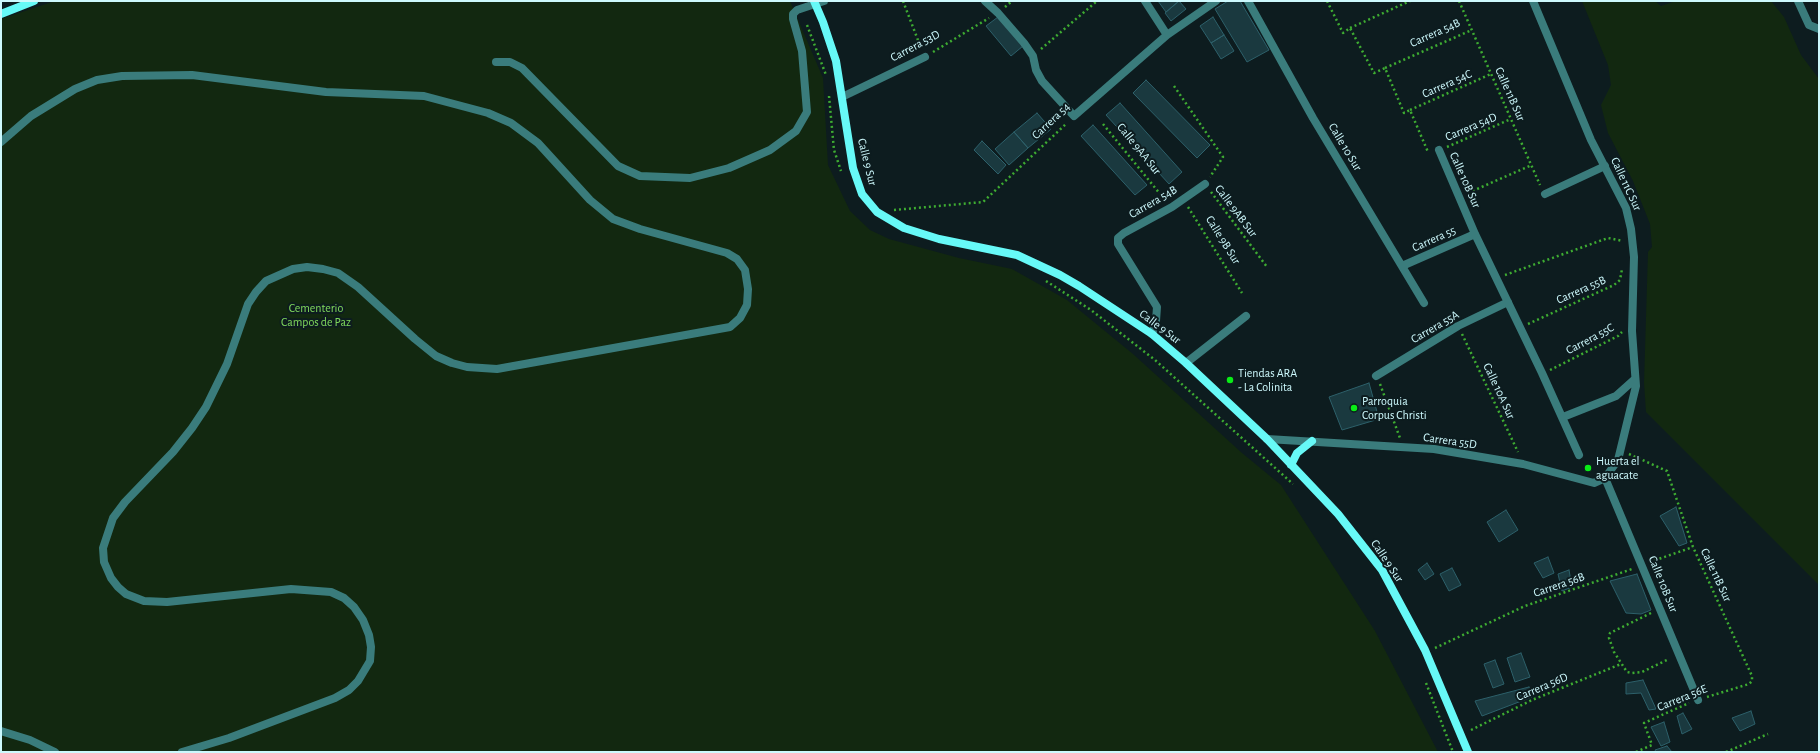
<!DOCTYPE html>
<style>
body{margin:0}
#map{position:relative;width:1820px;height:753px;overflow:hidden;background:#0d1c1f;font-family:"Alegreya Sans",sans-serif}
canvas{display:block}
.frame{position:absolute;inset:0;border:2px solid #cdf9fd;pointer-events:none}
</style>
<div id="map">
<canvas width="1820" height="753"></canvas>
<div class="frame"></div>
</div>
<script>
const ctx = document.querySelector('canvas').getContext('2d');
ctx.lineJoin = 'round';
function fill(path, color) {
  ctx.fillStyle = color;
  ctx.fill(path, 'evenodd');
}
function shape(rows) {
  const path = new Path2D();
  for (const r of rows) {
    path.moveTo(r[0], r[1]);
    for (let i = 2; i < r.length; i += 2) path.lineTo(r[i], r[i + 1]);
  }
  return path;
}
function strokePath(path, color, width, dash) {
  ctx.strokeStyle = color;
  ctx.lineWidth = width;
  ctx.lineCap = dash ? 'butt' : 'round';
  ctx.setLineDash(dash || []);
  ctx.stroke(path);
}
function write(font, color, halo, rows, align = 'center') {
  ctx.font = font + ' "Alegreya Sans",sans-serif';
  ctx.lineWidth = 4;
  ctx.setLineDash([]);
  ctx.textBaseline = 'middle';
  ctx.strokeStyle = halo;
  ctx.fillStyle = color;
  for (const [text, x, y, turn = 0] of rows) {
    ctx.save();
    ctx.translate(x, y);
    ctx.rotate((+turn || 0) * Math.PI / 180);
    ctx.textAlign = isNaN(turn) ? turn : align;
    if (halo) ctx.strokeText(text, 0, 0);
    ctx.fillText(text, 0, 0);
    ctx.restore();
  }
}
fill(shape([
 [55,1,790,1,823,78,828,165,850,211,870,230,889,239,959,258,1012,269,1067,300,1133,354,1242,453,1281,485,1375,631,1438,752,1,752,1,19],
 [1582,1,1655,1,1661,6,1676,1,1771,1,1784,17,1801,55,1819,79,1819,177,1758,184,1819,177,1819,585,1646,412,1644,383,1648,252,1652,247,1650,224,1633,181,1608,133,1601,105,1611,85,1608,65]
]), '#122810');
const building = shape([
 [1158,1,1179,1,1166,12,1158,1],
 [1179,1,1186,9,1171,21,1165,13,1179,1],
 [1228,1,1240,1,1269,50,1247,62,1215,9,1228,1],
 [998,17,1023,46,1011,56,986,26,998,17],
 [1213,17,1224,35,1211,43,1200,26,1213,17],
 [1224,35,1234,51,1221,59,1211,43,1224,35],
 [1146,80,1210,145,1197,158,1133,93,1146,80],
 [1120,103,1182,172,1169,184,1106,115,1120,103],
 [1037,113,1051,129,1028,148,1014,132,1037,113],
 [1093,125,1147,185,1135,195,1081,136,1093,125],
 [1014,132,1028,148,1009,165,995,149,1014,132],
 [982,141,1006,165,998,174,974,150,982,141],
 [1369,383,1379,419,1342,430,1329,397,1369,383],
 [1676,507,1687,543,1679,546,1660,516,1676,507],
 [1506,510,1518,530,1499,542,1487,522,1506,510],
 [1548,557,1554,573,1543,578,1534,563,1548,557],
 [1427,563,1434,574,1425,580,1418,570,1427,563],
 [1452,568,1461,585,1449,591,1440,574,1452,568],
 [1569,570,1572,587,1562,591,1558,574,1569,570],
 [1637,574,1651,610,1641,614,1626,613,1610,581,1637,574],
 [1521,653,1530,677,1515,682,1507,658,1521,653],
 [1495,660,1504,684,1493,688,1484,664,1495,660],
 [1643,680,1656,709,1649,710,1641,693,1626,694,1626,683,1643,680],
 [1529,687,1532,697,1482,716,1475,701,1529,687],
 [1751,711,1755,724,1740,731,1732,718,1751,711],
 [1683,713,1692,729,1682,734,1677,716,1683,713],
 [1664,722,1670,742,1661,746,1651,727,1664,722],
 [1667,746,1672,752,1656,752,1655,750,1667,746]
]);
fill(building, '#1a393f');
strokePath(building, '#2d606a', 1);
strokePath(shape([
 [903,1,921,48],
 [1327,1,1343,33,1350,28,1374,73,1385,68,1404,113,1410,110,1428,152],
 [1459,1,1540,185],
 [1005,7,1012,1],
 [807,25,826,75],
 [1350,28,1410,1],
 [1041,49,1097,1],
 [933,52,989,18],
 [1385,68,1472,30],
 [1174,86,1223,157,1210,177],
 [829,96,834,150,841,171],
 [1410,110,1491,74],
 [1103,124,1165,200],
 [1447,147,1511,119],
 [1211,192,1267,267],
 [1468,193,1532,165],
 [1188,207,1242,293],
 [894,210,983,202,1067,123],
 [1505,275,1608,238,1623,241],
 [1046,281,1091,310,1155,360,1293,484],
 [1528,324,1614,285,1620,280,1622,269],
 [1462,334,1518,452],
 [1550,370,1618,336,1622,332],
 [1380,384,1400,438],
 [1629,454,1667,471,1693,547,1752,676,1752,681,1749,684,1707,697],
 [1650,562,1693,547],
 [1651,613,1610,633,1609,638,1614,652,1627,672,1632,673,1642,672,1669,659],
 [1435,648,1525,606,1632,569],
 [1426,683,1453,752],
 [1471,730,1532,700,1621,664],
 [1636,752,1652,745,1644,723,1689,703],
 [1726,752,1768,734]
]), '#3eac32', 2.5, [2, 3]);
strokePath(shape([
 [1798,1,1809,25,1819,29],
 [496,62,510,62,522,68,618,166,640,176,690,178,729,168,770,150,796,131,807,112,802,51,793,19,793,14,797,10,815,4],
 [1,142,31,116,75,89,97,80,122,76,192,75,326,92,424,96,488,113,511,123,538,143,590,200,613,219,640,229,727,253,737,259,745,270,748,289,747,305,740,318,730,327,497,369,467,367,452,363,436,356,415,339,358,287,338,273,323,269,307,267,293,269,266,281,256,292,248,304,227,364,206,407,192,428,173,452,125,502,113,518,103,548,104,562,111,578,118,587,126,594,144,601,167,602,291,589,331,592,344,598,354,607,363,620,369,635,371,647,370,661,358,681,349,690,335,698,229,738,182,752],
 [1186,363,1246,316],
 [1,731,30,740,55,752]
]), '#3a7c7c', 8);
strokePath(shape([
 [985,1,998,13,1024,43,1033,56,1036,70,1042,81,1074,116,1167,35,1216,1],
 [1145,1,1167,35],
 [1248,1,1313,118,1424,303],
 [815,4,824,1],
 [842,97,925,57],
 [1439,150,1475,234,1542,373,1579,455],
 [1545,194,1605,166],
 [1402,266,1475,234],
 [1152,334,1156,321,1157,307,1118,244,1118,238,1124,233,1172,207,1205,184],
 [1376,376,1458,326,1508,302],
 [1563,417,1616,396,1635,379],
 [1267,439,1434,449,1523,464,1594,483,1605,478,1618,460,1636,386,1632,331,1634,257,1631,229,1626,208,1591,140,1533,1],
 [1605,478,1698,700]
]), '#3a7c7c', 8);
strokePath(shape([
 [814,1,823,22,836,61,853,168,862,194,877,212,904,228,939,239,1017,255,1060,275,1079,286,1152,334,1186,363,1267,439,1338,514,1382,570,1425,650,1468,752],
 [1,14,34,1],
 [1291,465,1297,453,1312,441]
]), '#67f9f7', 8);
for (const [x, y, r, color] of [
 [1230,380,4,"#09ed17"],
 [1354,408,4,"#09ed17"],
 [1588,468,4,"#09ed17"]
]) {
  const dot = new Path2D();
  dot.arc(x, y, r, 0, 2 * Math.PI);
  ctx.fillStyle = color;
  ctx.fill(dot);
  strokePath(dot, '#0d1c1f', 1.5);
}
write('12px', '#cdf9fd', '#0d1c1f', [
 ["Carrera 54B",1435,33,-24],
 ["Carrera 53D",915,46,-28],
 ["Carrera 54C",1447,84,-24],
 ["Calle 11B Sur",1510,94,66],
 ["Carrera 54",1051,121,-43],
 ["Carrera 54D",1471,127,-23],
 ["Calle 10 Sur",1345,147,59],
 ["Calle 9AA Sur",1139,149,51],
 ["Calle 9 Sur",867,162,76],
 ["Calle 10B Sur",1465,180,66],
 ["Calle 11C Sur",1626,184,65],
 ["Carrera 54B",1153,202,-30],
 ["Calle 9AB Sur",1236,211,53],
 ["Carrera 55",1434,239,-24],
 ["Calle 9B Sur",1223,240,58],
 ["Carrera 55B",1581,290,-24],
 ["Calle 9 Sur",1160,327,37],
 ["Carrera 55A",1435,327,-30],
 ["Carrera 55C",1590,339,-28],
 ["Calle 10A Sur",1499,391,65],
 ["Carrera 55D",1450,441,8],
 ["Calle 9 Sur",1387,561,56],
 ["Calle 11B Sur",1716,575,65],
 ["Calle 10B Sur",1663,584,68],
 ["Carrera 56B",1559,585,-19],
 ["Carrera 56D",1542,687,-23],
 ["Carrera 56E",1682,698,-22]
]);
write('12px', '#80da5c', '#0d1c1f', [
 ["Cementerio",316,308],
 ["Campos de Paz",316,322]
]);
write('12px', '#cdf9fd', '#0d1c1f', [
 ["Tiendas ARA",1238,373],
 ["- La Colinita",1238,387],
 ["Parroquia",1362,401],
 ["Corpus Christi",1362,415],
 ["Huerta el",1596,461],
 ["aguacate",1596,475]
], 'left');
</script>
